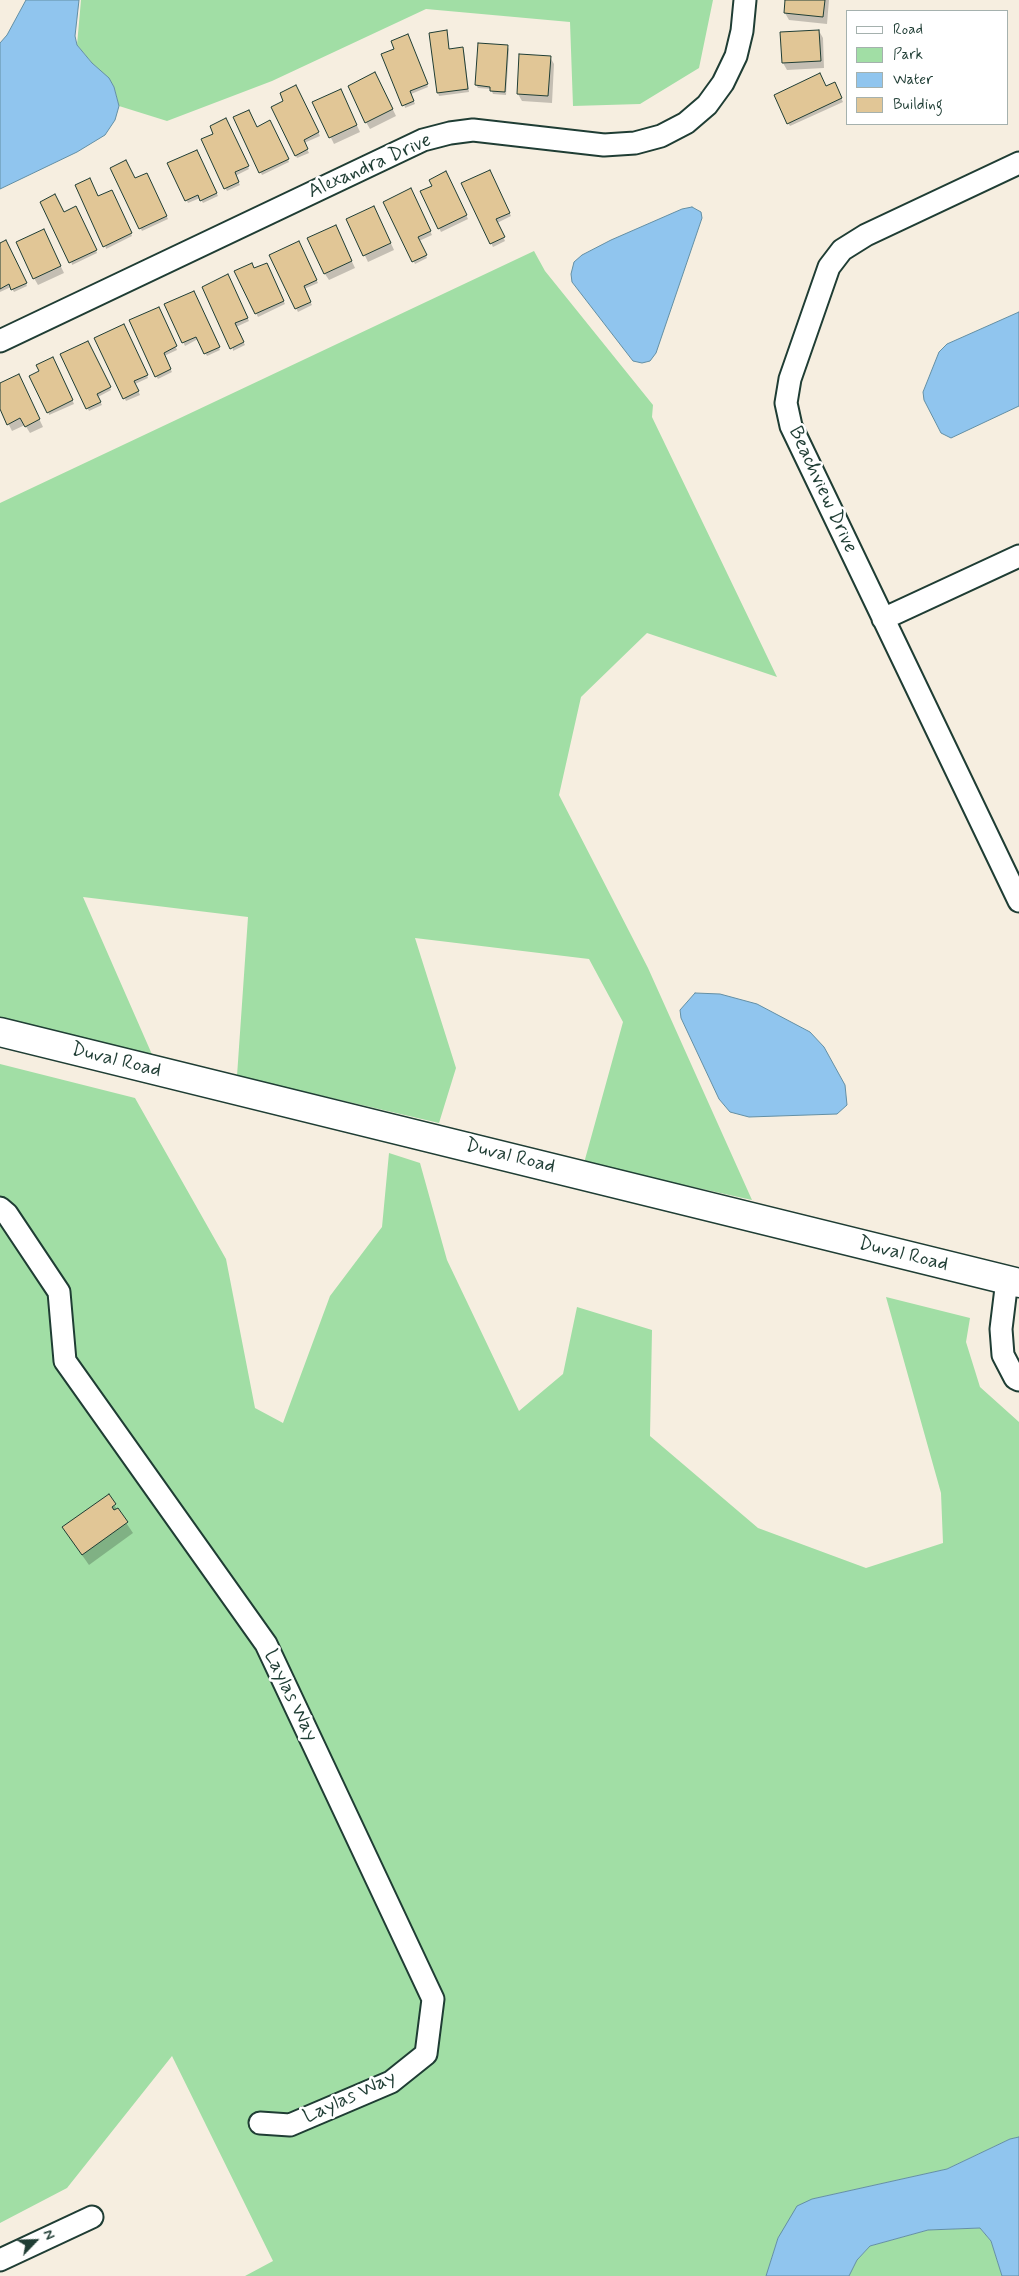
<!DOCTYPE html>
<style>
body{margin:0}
#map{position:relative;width:1019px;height:2276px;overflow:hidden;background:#f6eee0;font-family:Mynerve,sans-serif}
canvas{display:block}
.legend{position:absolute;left:846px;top:10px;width:162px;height:115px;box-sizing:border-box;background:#fff;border:1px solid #a5b1ae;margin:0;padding:6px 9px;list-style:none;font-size:15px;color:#1f3d34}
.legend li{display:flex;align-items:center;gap:10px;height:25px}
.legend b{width:25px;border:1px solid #a5b1ae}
.north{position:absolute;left:10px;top:2216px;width:50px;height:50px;-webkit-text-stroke:4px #fff;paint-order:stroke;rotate:66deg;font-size:14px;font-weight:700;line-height:20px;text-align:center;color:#1f3d34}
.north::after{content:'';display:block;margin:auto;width:18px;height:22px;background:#1f3d34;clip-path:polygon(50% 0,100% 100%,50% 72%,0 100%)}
</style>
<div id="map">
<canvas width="1019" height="2276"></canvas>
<ul class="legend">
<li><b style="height:6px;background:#fff"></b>Road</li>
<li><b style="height:14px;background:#a1dea5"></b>Park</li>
<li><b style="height:14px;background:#90c5ee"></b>Water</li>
<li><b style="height:14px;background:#e1c696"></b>Building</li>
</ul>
<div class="north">N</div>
</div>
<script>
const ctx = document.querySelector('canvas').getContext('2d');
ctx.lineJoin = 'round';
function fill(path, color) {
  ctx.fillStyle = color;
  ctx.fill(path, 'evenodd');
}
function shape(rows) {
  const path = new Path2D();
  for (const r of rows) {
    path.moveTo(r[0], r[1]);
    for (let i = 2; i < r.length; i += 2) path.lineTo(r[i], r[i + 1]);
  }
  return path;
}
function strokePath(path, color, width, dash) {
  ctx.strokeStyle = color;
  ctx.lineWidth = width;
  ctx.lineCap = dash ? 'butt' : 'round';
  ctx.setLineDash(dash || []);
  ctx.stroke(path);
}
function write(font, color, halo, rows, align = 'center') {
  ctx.font = font + ' Mynerve,sans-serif';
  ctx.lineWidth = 5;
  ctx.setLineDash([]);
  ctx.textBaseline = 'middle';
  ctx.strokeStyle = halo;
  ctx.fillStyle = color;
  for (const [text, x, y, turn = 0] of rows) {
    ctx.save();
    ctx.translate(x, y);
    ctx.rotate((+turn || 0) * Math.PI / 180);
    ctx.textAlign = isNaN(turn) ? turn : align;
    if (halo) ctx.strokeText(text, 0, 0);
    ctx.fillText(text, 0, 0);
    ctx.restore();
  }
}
fill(shape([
 [81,0,713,0,699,68,640,104,573,106,570,22,426,9,272,81,167,121,119,106,114,87,109,79,92,63,77,45],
 [534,251,545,271,653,405,652,417,777,677,647,633,581,697,559,795,648,968,752,1200,584,1163,623,1022,589,959,415,938,456,1068,439,1123,237,1076,248,917,83,897,154,1059,0,1017,0,503],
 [0,1064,135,1098,226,1259,255,1408,283,1423,330,1296,382,1227,389,1153,420,1163,447,1260,519,1411,563,1374,577,1307,652,1330,650,1436,758,1528,866,1568,943,1543,941,1493,886,1297,970,1318,966,1342,980,1387,1019,1422,1019,2137,1010,2139,947,2169,812,2199,778,2238,766,2276,245,2276,273,2261,172,2056,67,2188,0,2223],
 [980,2228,991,2241,1002,2276,849,2276,857,2260,870,2246,928,2230]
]), '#a1dea5');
const water = shape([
 [26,0,79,0,75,36,77,45,92,63,109,78,114,87,119,106,115,120,105,135,77,152,0,189,0,43,7,35,26,0],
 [692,207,701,212,702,218,656,353,650,361,642,363,633,361,572,282,571,274,574,262,582,255,611,240,682,209,692,207],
 [1019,312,1019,406,951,438,941,433,924,400,923,392,939,352,947,344,1019,312],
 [695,993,720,994,757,1004,810,1032,824,1047,845,1085,847,1105,837,1114,749,1117,730,1112,719,1099,681,1018,680,1010,695,993],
 [1019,2137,1019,2276,1002,2276,991,2241,980,2228,928,2230,870,2246,857,2260,849,2276,766,2276,778,2238,797,2206,812,2199,947,2169,1010,2139,1019,2137]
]);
fill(water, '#90c5ee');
strokePath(water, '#638fa4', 1);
fill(shape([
 [786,0,829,0,827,24,789,20,785,13],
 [819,31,823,38,824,68,787,70,783,63,781,33],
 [446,32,449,50,462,48,464,51,469,92,439,96,438,93,430,34],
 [409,39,428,87,411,94,415,104,405,108,396,50],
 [507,46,509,49,506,95,493,94,491,89,478,88,476,85],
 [520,56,550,57,554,64,552,103,522,101,518,94],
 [379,81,396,116,370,129,366,122],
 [834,84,843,102,790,126,788,123],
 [296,87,320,136,304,143,309,153,297,158,272,108,285,101],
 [344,98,360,132,334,144,314,103],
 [235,118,256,128,272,125,289,162,262,175],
 [227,123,249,169,235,176,240,185,227,191,202,140,215,134],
 [198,154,218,196,203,203,200,198,188,203,169,164],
 [112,168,134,180,148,177,168,219,142,231],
 [446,173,468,219,441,232,422,192,433,186],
 [491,174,511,216,497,223,505,241,493,247,463,184],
 [412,193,432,235,419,241,427,258,415,264,385,202],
 [113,194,132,236,106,249,98,198],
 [76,208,97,253,72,265,63,214],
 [378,215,394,250,368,262,348,220],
 [339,234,355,268,329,280,325,274],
 [47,238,64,273,38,285,34,278],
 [6,241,27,286,14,292,11,287,0,292,0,244],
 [298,243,318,283,304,289,312,305,298,312,271,256],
 [268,267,285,304,258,317,236,272],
 [230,279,249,321,236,327,245,345,233,351],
 [195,295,220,350,207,356,198,339,185,346,166,305],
 [160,311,177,350,164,356,172,372,158,379,156,376],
 [125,328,148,378,135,384,140,395,126,401,96,339],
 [88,342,111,390,98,397,102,405,89,411,61,355],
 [55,361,74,404,49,415,41,372],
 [22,383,43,427,30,433,25,425,12,431,0,407,0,385],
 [108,1496,133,1533,89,1565,70,1538]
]), '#0003');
const building = shape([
 [785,0,825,0,823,17,784,13,785,0],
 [447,30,449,49,463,47,468,89,437,93,429,33,447,30],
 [819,30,821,61,782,63,780,32,819,30],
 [408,34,428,84,410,91,414,101,402,106,381,54,394,49,391,41,408,34],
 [478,43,508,45,505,92,490,91,490,87,475,85,478,43],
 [519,54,551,56,548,96,517,94,519,54],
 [375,72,393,109,365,123,348,86,375,72],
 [820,73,826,86,835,82,842,98,787,124,774,95,820,73],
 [296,85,319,132,304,140,308,149,295,156,271,107,283,101,280,93,296,85],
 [341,89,357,125,329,138,312,102,341,89],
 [249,110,257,127,270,120,289,159,259,173,233,117,249,110],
 [226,118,249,166,235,172,239,182,224,189,201,139,213,134,210,126,226,118],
 [197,150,217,193,200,201,198,195,185,201,167,163,197,150],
 [126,160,135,178,147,173,167,216,139,229,110,168,126,160],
 [490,170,510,213,496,219,505,237,490,244,461,183,490,170],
 [446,171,467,215,438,229,420,191,432,186,429,180,446,171],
 [90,178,98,196,112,190,132,233,103,247,75,185,90,178],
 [411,188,431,231,418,237,427,255,412,262,383,202,411,188],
 [55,194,64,212,76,206,97,250,69,263,40,202,55,194],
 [374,206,391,243,363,256,346,219,374,206],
 [336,225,352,261,324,274,307,238,336,225],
 [44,229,61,266,33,279,16,242,44,229],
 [6,240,27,283,11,290,9,284,0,289,0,243,6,240],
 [299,241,317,280,304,286,311,302,295,309,269,255,299,241],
 [252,263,254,268,267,263,284,301,255,314,234,271,252,263],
 [228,274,248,318,235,323,244,342,230,349,202,287,228,274],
 [194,291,220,347,204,354,196,337,182,343,164,304,194,291],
 [159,307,177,346,164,353,171,369,155,377,129,320,159,307],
 [124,324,148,375,134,381,139,391,123,399,94,338,124,324],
 [88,341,111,387,97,394,101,402,86,409,60,354,88,341],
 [53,357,73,400,47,413,29,376,39,371,36,365,53,357],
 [19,374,40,419,25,427,20,418,7,425,0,409,0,383,19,374],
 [109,1494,116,1504,112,1507,114,1510,118,1508,128,1522,82,1555,62,1527,109,1494]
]);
fill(building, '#e1c696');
strokePath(building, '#1f3d34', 1);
const minor = shape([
 [1019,163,866,235,842,250,829,267,790,379,786,403,791,426,1019,901],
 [0,341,423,140,450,133,473,130,604,145,635,143,661,136,686,123,707,105,723,83,736,56,742,31,745,0],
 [883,619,1019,556],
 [0,1208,7,1214,59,1292,65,1361,266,1644,433,1999,426,2054,391,2082,290,2125,260,2123],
 [1007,1280,1001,1329,1003,1355,1015,1378,1019,1380],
 [0,2260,92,2217]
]);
const major = shape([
 [0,1032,1019,1283]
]);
strokePath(minor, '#1f3d34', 25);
strokePath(major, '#1f3d34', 31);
strokePath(minor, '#fff', 21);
strokePath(major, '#fff', 28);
write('20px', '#1f3d34', '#fff', [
 ["Alexandra Drive",370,167,-24],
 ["Beachview Drive",822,490,65],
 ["Duval Road",116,1061,14],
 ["Duval Road",510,1157,14],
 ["Duval Road",903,1255,14],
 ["Laylas Way",290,1696,64],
 ["Laylas Way",350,2098,-25]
]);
</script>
